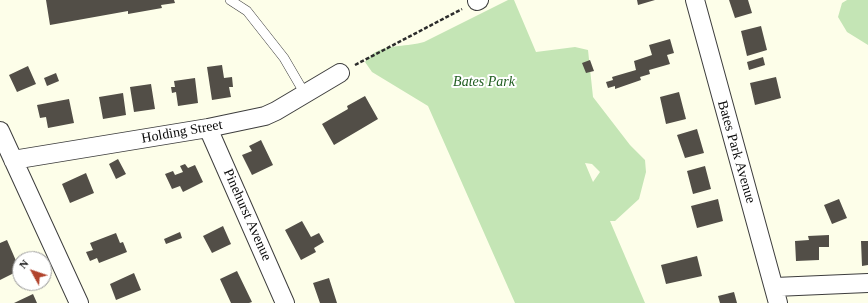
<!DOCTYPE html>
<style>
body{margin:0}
#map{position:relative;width:868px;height:303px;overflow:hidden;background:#fdfee9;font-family:Georgia,serif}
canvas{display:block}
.north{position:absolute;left:12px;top:251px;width:40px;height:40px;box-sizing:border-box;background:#fff;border:1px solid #9d9d9d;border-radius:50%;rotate:310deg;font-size:11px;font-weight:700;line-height:16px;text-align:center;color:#0a0a0a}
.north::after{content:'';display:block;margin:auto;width:14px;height:18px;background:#b1432c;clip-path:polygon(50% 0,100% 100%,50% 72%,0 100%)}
</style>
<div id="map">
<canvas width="868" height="303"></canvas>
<div class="north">N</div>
</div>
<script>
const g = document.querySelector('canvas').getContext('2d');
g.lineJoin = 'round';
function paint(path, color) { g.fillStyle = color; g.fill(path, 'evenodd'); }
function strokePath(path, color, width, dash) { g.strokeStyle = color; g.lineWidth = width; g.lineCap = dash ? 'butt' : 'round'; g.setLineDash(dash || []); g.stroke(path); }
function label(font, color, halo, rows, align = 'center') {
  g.font = font + ' Georgia,serif'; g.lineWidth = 4; g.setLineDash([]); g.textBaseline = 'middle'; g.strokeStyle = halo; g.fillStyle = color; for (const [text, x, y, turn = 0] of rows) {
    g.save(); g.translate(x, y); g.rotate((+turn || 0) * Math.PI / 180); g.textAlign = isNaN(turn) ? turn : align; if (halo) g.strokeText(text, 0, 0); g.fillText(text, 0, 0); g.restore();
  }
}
const green = new Path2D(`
 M508,0H514L536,52L575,47L588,50L593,97L630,145L645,160L646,172L639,199L615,221H610L645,303H515L428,106L372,72L365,62C368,59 371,55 374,53C388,44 408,47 424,42ZM585,163L592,164L600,172L593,182Z
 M847,0H868V45L847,32L838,17L842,3Z`);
const building = new Path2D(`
 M46,0H174L175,3L161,5L162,8L128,14V11L50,25Z
 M637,0H655L638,5Z
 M729,0H748L752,13L735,18Z
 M761,26L767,50L747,56L741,31Z
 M670,39L674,53L667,55L670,64L649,70L650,74L640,77L641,80L615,89V86L608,88L606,82L613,80L612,77L636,70L634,61L652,55L649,45Z
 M763,57L765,65L749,70L747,62Z
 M590,60L594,71L586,73L582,63Z
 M222,65L224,78L232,77L233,87H229L231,97L212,100L207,67Z
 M28,66L36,84L17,92L9,75Z
 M56,73L59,81L47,86L44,78Z
 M776,77L781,98L755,105L750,83Z
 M195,78L198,103L178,106L176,92L172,93L171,87H175L174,81Z
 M151,84L155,109L134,112L130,87Z
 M679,92L686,119L666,124L660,97Z
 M123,93L126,115L103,119L99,97Z
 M365,96L378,119L334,145L322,124L348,109L347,106Z
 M69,99L74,123L48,128L46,117L40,118L37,105Z
 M697,129L704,153L685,158L677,135Z
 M261,140L273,165L252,175L242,155L252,151L249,146Z
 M118,159L126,174L116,179L109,164Z
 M185,164L188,168L195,165L203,182L183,192L180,186L172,189L165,174L173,171L175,175L183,172L180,166Z
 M705,166L711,189L693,194L687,171Z
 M86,173L94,193L70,203L62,184Z
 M718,199L723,221L697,228L691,206Z
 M839,199L847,218L832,224L824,205Z
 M302,221L311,237L319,233L324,242L314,248L316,252L301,260L285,230Z
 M223,226L231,244L212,253L203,236Z
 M180,232L182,238L166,244L164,239Z
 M116,233L120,243L123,242L127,252L99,263L97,258L90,261L86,252L93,250L90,243Z
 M829,235V247H819V260L796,261L795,241L809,240L808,236Z
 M7,240L20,270L0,280V243Z
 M861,241H868V265L862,266Z
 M697,256L702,276L666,284L661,265Z
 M237,271L252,302L249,303H231L220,279Z
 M134,273L141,290L116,300L110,284Z
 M329,278L337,303H320L313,283Z
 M734,292L737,303H720L718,296Z
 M33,294L37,303H14Z`);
const path = new Path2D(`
 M355,65L462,9`);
const service = new Path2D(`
 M230,0L247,11L284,58L305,94`);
const minor = new Path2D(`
 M695,0L778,303
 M477,1L479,0
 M208,128L285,303
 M0,131L79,303
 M13,160L208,128L265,116L276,111L340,73
 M775,287L868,283`);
const parkNames = [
 ["Bates Park",484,82]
];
const streetNames = [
 ["Holding Street",182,132,-10],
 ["Bates Park Avenue",736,152,74],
 ["Pinehurst Avenue",247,215,66]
];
paint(green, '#c4e5b5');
paint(building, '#524e47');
strokePath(service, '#3d3d3d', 10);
strokePath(minor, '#3d3d3d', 20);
strokePath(path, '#2c2c2c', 2.5, [4, 2]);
strokePath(service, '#fff', 9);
strokePath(minor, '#fff', 18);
label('italic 14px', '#205d20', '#fff', parkNames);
label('14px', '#0a0a0a', '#fff', streetNames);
</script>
